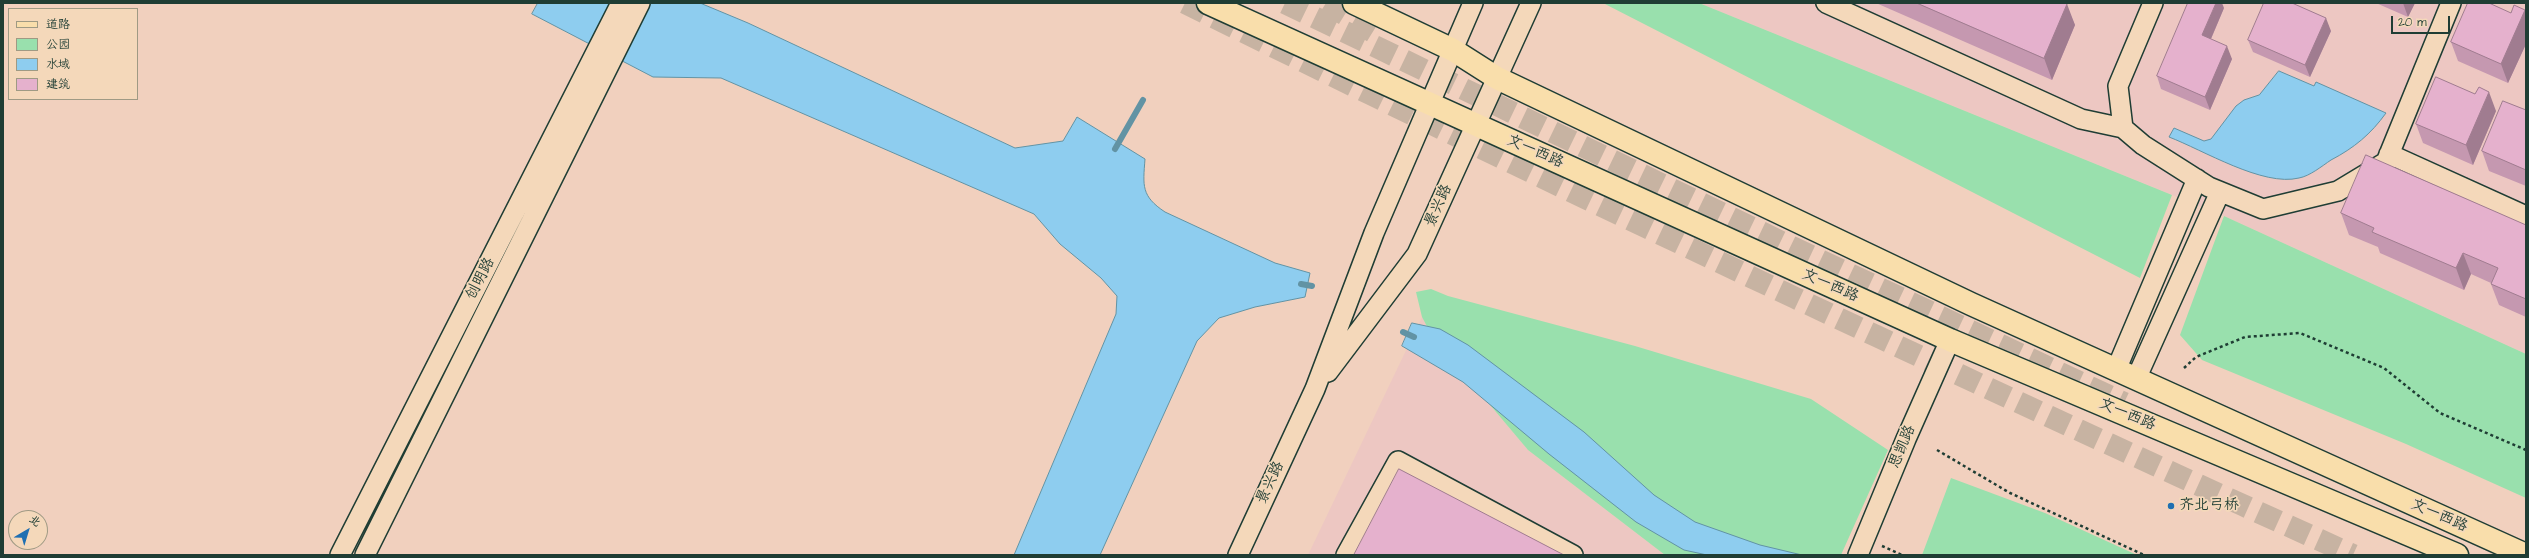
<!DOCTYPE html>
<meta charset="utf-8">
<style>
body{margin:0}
#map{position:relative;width:2529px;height:558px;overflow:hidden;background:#f1d0be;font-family:"Architects Daughter","LXGW WenKai TC",sans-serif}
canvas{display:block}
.frame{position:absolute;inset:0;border:4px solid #1f3d34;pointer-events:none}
.legend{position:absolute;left:8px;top:8px;width:130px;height:92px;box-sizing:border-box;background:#f4d8ba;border:1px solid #9f9a84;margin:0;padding:5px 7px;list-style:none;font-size:12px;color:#1f3d34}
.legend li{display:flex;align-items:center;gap:8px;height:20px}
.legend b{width:20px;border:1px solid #9f9a84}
.north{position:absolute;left:8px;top:510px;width:40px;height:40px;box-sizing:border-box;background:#f4d8ba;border:1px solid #9f9a84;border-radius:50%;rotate:38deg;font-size:11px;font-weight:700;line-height:16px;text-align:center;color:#1f3d34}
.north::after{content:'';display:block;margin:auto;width:14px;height:18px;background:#1f6fb2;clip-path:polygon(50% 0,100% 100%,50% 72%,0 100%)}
.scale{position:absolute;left:2391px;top:16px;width:59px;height:18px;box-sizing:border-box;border:2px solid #1f3d34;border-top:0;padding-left:5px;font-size:12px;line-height:14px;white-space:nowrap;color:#1f3d34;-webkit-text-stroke:3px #f4d8ba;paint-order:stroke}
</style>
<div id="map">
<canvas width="2529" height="558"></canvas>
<div class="frame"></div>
<ul class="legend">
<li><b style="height:5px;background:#f9deab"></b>道路</li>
<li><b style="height:11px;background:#99e0ad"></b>公园</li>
<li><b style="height:11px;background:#8ecdef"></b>水域</li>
<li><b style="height:11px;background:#e5b1cd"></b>建筑</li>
</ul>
<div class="north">北</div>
<div class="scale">20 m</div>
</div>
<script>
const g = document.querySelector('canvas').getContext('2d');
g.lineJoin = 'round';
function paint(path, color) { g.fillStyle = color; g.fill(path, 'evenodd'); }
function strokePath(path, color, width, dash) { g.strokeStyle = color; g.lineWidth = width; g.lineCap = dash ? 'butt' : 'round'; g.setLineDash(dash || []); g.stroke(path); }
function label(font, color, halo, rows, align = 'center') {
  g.font = font + ' "Architects Daughter","LXGW WenKai TC",sans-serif'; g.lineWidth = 3.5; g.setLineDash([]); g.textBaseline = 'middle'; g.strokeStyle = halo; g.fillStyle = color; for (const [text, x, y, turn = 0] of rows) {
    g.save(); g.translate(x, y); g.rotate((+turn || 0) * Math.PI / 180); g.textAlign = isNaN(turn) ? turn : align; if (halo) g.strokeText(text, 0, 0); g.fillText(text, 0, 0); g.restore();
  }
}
const built = new Path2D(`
 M1699,3H2526V354L2224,216Z
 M1422,317L1432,336L1528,450L1665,555H1308Z`);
const green = new Path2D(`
 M1603,3H1699L2172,195L2140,278Z
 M2224,216L2526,354V498L2406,444L2202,360L2180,335Z
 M1431,289L1448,296L1635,346L1811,399L1888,450L1841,555H1665L1528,450L1432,336L1422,317L1416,292Z
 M1951,478L2045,513L2137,555H1922Z`);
const water = new Path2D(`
 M538,3H700L748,23L1015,148L1063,141L1077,117L1145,159C1143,186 1141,196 1165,212L1275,263L1310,273L1305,297L1255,307L1219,318L1197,341L1100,555H1014L1116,314L1117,296L1101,278L1060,244L1034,214L721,78L653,77L532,14Z
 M2279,71L2314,86L2316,82L2386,113C2371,134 2354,148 2331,160C2322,166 2310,176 2299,178C2263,187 2203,150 2169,137L2174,128L2204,141L2211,139L2236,106L2244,100L2259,95Z
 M1412,323L1440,329L1468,345L1584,432L1654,495L1695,522L1760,545L1802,555H1707L1684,550L1636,522L1549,454L1463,382L1402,346Z`);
const stream = new Path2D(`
 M1115,149L1143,100
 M1301,284L1312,286
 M1403,332L1414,337`);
const highwayTunnel = new Path2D(`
 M1185,3C1571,194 1960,378 2353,555
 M1285,3L1794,248L2124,403
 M1326,3L1373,32`);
const path = new Path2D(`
 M2184,368L2196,357L2245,337L2300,333L2384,368L2440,413L2526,450
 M1937,450L2010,493L2144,555
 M1882,546L1902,555`);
const minor = new Path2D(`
 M1826,3L2081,119L2123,128
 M2153,3L2118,86L2123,128L2143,145L2209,187L2263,209L2338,191L2386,162L2451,3
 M2389,154L2526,216
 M2116,370L2197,179
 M1328,372L1417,254L1531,3
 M2136,379L2220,192
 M340,555L621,3
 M365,555L640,3
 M1238,555L1315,389L1374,233L1473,3
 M1346,555L1398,461L1573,555
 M1858,555L1906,439L1950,340`);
const major = new Path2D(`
 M1208,3L1950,340L2457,555
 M1354,3L1453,50L1497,78L1971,304L2526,555`);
const wall = new Path2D(`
 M1876,3H2065L2075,25L2052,80Z
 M2376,3H2415L2408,17Z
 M2224,8L2211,39L2232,59L2210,110L2161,89L2157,76Z
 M2525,10L2526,13V44L2508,83L2458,61L2451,42L2511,13Z
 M2331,31L2310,77L2253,52L2248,40Z
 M2526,110V186L2489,171L2482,151Z
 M2496,111L2473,165L2423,143L2416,124Z
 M2341,213L2526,225V317L2499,305L2491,284V283L2471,274L2464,290L2380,253L2378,247L2349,235Z`);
const shadedWall = new Path2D(`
 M2216,3H2222L2224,8L2207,48L2202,35Z
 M2403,3H2415L2408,17Z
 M2067,4L2075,25L2052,80L2044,58Z
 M2525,10L2526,13V44L2508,83L2501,64Z
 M2326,18L2331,31L2310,77L2305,65Z
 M2227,46L2232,59L2210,110L2205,97Z
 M2489,92L2496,111L2473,165L2466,145Z
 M2463,253L2471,274L2464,290L2456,268Z`);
const building = new Path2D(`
 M1917,3H2065L2067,4L2044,58Z
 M2188,3H2216L2202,35L2227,46L2205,97L2157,76Z
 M2264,3H2292L2326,18L2305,65L2248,40Z
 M2468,3H2489L2511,13L2514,5L2525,10L2501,64L2451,42Z
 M2436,77L2475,94L2479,87L2489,92L2466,145L2416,124Z
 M2503,101L2526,110V170L2482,151Z
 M2366,155L2526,225V299L2491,284L2498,268L2463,253L2456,268L2372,232L2374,228L2341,213Z
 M1399,469L1564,555H1354Z`);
const markers = [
 [2171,506,4,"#1f6fb2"]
];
const streetNames = [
 ["文一西路",1535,152,24],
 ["景兴路",1439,206,-66],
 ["创明路",481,279,-63],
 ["文一西路",1830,286,24],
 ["文一西路",2127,415,23],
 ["思凯路",1903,447,-67],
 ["景兴路",1271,483,-65],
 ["文一西路",2439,516,24]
];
const poiNames = [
 ["齐北弓桥",2179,506]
];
paint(built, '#edc7c2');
paint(green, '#99e0ad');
paint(water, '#8ecdef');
strokePath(water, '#6293a4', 1);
strokePath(stream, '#6293a4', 6);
strokePath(highwayTunnel, '#c7b3a2', 22, [22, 11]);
strokePath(minor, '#1f3d34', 22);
strokePath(major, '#1f3d34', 25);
strokePath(path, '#1f3d34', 2.5, [3, 3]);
strokePath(minor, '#f4d8ba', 19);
strokePath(major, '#f9deab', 22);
paint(wall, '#c598b0');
paint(shadedWall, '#a07c90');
paint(building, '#e5b1cd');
strokePath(building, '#a07c90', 1);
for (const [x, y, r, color] of markers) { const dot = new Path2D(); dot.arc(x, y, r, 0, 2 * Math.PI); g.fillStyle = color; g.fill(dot); strokePath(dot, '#f4d8ba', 1.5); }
label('15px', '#1f3d34', '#f4d8ba', streetNames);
label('15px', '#1f3d34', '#f4d8ba', poiNames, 'left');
</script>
